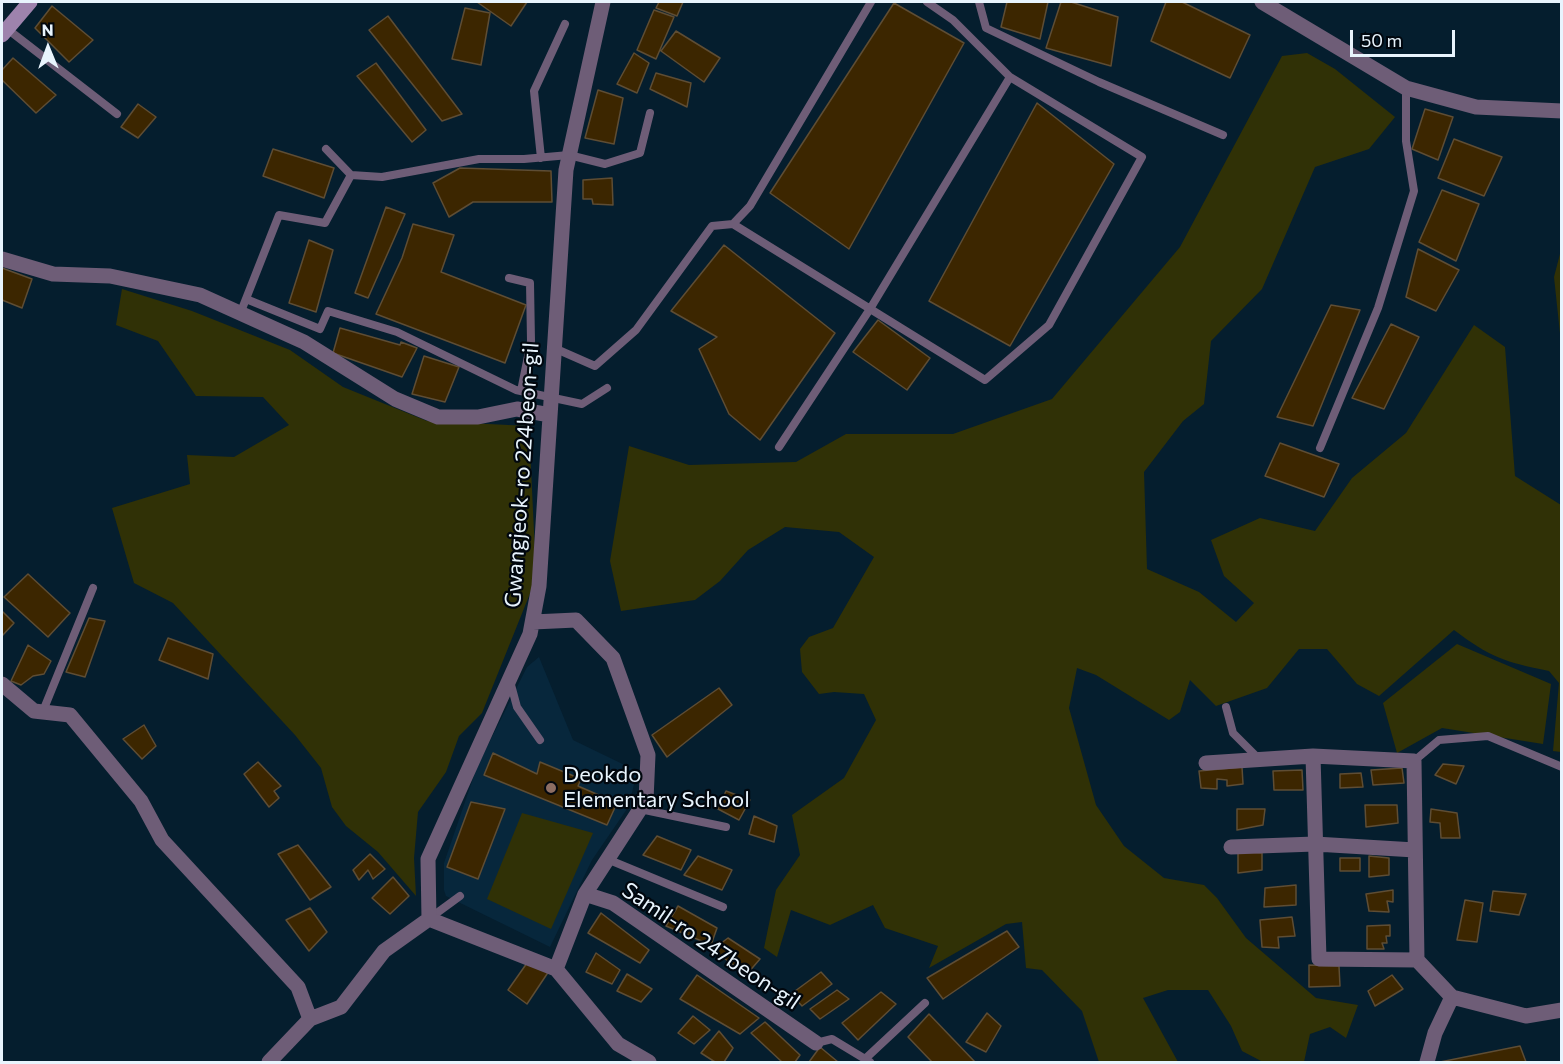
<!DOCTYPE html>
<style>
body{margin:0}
#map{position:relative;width:1563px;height:1064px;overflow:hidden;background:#051e2e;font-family:Commissioner,sans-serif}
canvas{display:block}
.frame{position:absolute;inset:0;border:3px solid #e8f4fd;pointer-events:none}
.north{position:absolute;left:18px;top:18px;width:60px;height:60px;-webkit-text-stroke:4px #01070e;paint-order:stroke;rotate:359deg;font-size:16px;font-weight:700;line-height:24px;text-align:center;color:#e8f4fd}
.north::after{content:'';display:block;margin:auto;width:21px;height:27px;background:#e8f4fd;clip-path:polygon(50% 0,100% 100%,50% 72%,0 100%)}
.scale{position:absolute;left:1350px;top:30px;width:105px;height:27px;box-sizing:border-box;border:3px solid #e8f4fd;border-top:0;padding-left:8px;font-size:18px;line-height:21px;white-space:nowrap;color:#e8f4fd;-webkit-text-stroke:4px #01070e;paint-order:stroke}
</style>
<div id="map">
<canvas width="1563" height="1064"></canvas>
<div class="frame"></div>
<div class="north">N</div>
<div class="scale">50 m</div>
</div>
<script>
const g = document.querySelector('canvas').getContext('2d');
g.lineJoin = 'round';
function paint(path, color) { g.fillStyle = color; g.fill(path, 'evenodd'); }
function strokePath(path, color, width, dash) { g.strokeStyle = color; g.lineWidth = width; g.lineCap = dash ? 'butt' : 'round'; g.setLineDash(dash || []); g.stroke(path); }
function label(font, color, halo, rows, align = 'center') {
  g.font = font + ' Commissioner,sans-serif'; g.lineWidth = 4.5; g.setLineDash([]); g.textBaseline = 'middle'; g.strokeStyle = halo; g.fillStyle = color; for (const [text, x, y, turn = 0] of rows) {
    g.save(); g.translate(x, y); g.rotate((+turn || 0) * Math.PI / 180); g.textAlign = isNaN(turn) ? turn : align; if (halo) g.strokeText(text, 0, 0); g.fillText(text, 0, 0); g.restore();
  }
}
const built = new Path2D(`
 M539,657L573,740L637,771L629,806L592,860L550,947L446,896L444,890V863L477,767L527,667Z`);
const green = new Path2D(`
 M1307,53L1335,69L1395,117L1369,149L1315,167L1262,289L1211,341L1204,404L1183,421L1144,472L1147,569L1199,592L1236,622L1254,603L1224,576L1211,540L1260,518L1315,531L1352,478L1406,433L1474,325L1505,347L1515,476L1561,505V752L1553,751L1559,683L1549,671C1504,662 1490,657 1454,630L1379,696L1357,684L1327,649H1299L1267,688L1216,706L1190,680L1180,712L1169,720L1096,675L1077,668L1069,708L1096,805L1124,846L1164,878L1204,885L1217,898L1246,938L1316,998L1358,1005L1346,1038L1330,1027L1310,1034L1304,1062H1263L1242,1051L1231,1026L1208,990H1168L1143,998L1178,1062H1099L1082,1011L1042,970L1026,968L1022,922L1006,924L929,968L938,946L885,928L873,905L830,925L791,910L777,957L764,948L776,890L800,855L792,815L844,778L876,720L864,694L834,692L819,694L802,672L800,649L809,637L833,628L874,557L839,532L785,527L748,550L720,581L695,600L621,611L610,561L629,446L689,465L796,462L846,434H953L1052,399L1180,247L1282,56Z
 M1561,250H1562L1561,343L1554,277Z
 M122,289L192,311L290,350L343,387L427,421L529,426L535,553L533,586L482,713L459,736L446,772L418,812L414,858L416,896L378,852L346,826L332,807L321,768L295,735L173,603L134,583L112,508L190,484L187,455L234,457L289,425L263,397L196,396L158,341L116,325Z
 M1457,644L1551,684L1543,744L1442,728L1397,753L1383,703Z
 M522,813L593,833L551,929L487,899Z`);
const building = new Path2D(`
 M477,2H527L511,26Z
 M659,2H683L677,16L656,8Z
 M1007,2H1048L1040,39L1001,27Z
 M1061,2H1071L1118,17L1111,66L1046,48Z
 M1166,2H1182L1250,35L1230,78L1151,41Z
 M894,3L964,43L849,249L770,193Z
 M52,6L93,40L69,62L35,28Z
 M465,8L490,13L481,65L452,59Z
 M654,10L674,17L656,59L637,50Z
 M388,16L462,114L442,121L369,30Z
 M676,31L720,58L704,82L661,51Z
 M634,53L649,63L637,93L617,84Z
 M13,58L56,95L36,113L2,80V70Z
 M376,63L426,130L412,142L357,76Z
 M656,73L691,83L687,107L650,89Z
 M598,90L623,98L614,144L585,138Z
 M1037,103L1114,164L1010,346L929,301Z
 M138,104L156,117L138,138L121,127Z
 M1425,109L1453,117L1438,160L1412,149Z
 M1454,139L1502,157L1484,196L1438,178Z
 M273,149L334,168L324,198L263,176Z
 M460,168L551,171L552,202H473L449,217L433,183Z
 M612,178L613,205L593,204L592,199H583V180Z
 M1442,190L1479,204L1456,261L1419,242Z
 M386,207L405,214L368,298L355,293Z
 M413,224L454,235L441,272L526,305L505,363L376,314L402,258Z
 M309,240L333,250L316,312L289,303Z
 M724,245L835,333L760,440L729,414L699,349L717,337L671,311Z
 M1418,249L1459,270L1436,311L1406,297Z
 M2,268L32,279L22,308L2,300Z
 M1331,305L1360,310L1313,426L1277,417Z
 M878,320L930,358L907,390L853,352Z
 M1391,324L1419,337L1384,409L1352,398Z
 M340,328L400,345L401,342L417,348L402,377L333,353Z
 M424,356L459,367L445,402L412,394Z
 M1280,443L1339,464L1324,497L1265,476Z
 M28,574L70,613L48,637L4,597Z
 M2,611L14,623L2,636Z
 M89,618L105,621L85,677L66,672Z
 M168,638L213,654L208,679L159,660Z
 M28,645L51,661L44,674L33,676L21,685L11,681Z
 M719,688L732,705L667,757L652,735Z
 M144,725L156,746L142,759L123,739Z
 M493,753L537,774L540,762L581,779L578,786L617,803L607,825L484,775Z
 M258,762L281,786L274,791L279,798L269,807L244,774Z
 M1443,764L1464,766L1456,784L1435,775Z
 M1242,767L1243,784L1227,786V780L1217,779V789L1201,788L1199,771Z
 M1402,768L1404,783L1373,785L1371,770Z
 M1302,770L1303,790H1274L1273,771Z
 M1361,773L1363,787L1340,788V774Z
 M726,791L750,800L739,820L718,809Z
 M471,802L505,809L478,879L447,867Z
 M1365,805H1397L1398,823L1366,827Z
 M1237,809H1265L1263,825L1237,830Z
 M1431,809L1457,813L1460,838H1441L1440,823L1430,822Z
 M754,816L777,826L774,842L749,834Z
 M657,836L691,850L681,870L643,855Z
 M298,845L331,887L310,900L278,854Z
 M1238,851L1262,853V870L1238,873Z
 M370,854L385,869L373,879L368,870L359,880L353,870Z
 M698,856L732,870L722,890L684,875Z
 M1369,856L1389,858V875L1369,877Z
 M1340,858H1360V871H1340Z
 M393,877L409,896L390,914L372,898Z
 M1296,885V905L1264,907L1265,888Z
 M1393,890V902L1387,901L1389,912L1369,911L1366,894Z
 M1493,891L1526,894L1519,915L1490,911Z
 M1465,900L1483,903L1477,942L1457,940Z
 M678,906L717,928L711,945L666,926Z
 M310,908L327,932L309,951L286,920Z
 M601,913L649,950L640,963L588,933Z
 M1292,917L1295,936L1278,937L1279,948L1262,947L1260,920Z
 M1390,925V936H1386L1387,943H1382L1384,949H1367V926Z
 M1007,931L1019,947L943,999L927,978Z
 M728,938L760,959L747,974L712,950Z
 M596,953L620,970L612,984L586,972Z
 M527,963L549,971L527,1004L508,990Z
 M1309,965L1339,966L1340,986L1309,987Z
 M821,972L832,984L802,1006L791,994Z
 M627,974L652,989L641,1002L617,991Z
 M697,975L759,1018L740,1034L680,999Z
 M1392,975L1403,989L1375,1006L1368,991Z
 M837,990L849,999L820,1019L810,1009Z
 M881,992L896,1004L858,1040L842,1023Z
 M987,1013L1001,1026L986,1052L966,1042Z
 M929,1014L975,1062H932L908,1037Z
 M693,1016L710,1030L694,1044L678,1033Z
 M765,1022L800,1055L795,1062H782L751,1033Z
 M719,1031L733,1048L724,1062H715L701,1053Z
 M1520,1046L1526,1062H1440Z
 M820,1047L838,1062H809Z`);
const lane = new Path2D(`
 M927,2L953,20L1010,77
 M979,2L986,28L1099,82L1223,135
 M6,28L117,114
 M541,158L534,91L565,24
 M351,175L382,177L479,159H524L569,155L605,164L640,153L650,113
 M733,224L750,206L871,2
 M509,278L530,283L531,341L521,391
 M246,299L320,329L328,311L397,332L516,390L582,404L607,388
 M240,314L279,215L325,223L351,175L326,149
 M554,348L595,366L636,330L712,226L733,224L985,380L1049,325L1142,157L1010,77L870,309L779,447
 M1320,448L1378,308L1414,191L1406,141V88
 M510,681L517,707L540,740
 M1226,707L1233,733L1259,759
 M43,711L93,588
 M1414,761L1439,740L1488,736L1562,767
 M640,809L726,827
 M607,859L723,907
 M430,918L460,896
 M816,1043L832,1039L870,1062
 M865,1059L925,1003`);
const street = new Path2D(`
 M1262,2L1406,88L1476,107L1562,111
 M2,259L53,274L110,276L200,295L304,342L395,399L438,417H478L517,409L550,415
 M533,622L576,620L613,658L648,755L646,800L585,894
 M2,684L34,711L70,715L141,801L162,840L298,987L310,1019
 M1313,756L1319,959L1417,960
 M1206,763L1313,756L1414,761L1417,960L1452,997L1435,1033L1427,1062
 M1231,847L1315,844L1415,850
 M429,919L556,969L618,1044L649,1062
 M556,969L585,894L613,903L816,1043
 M1452,997L1526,1016L1562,1010
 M269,1062L310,1019L341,1007L384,951L429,919L428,859L530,634L539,586L566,170L603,2`);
const secondary = new Path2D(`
 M2,35L30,2`);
const markers = [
 [551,788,6,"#8d6e63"]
];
const streetNames = [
 ["Gwangjeok-ro 224beon-gil",522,475,-86],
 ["Samil-ro 247beon-gil",711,946,34]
];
const poiNames = [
 ["Deokdo",563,775],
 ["Elementary School",563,800]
];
paint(built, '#07273c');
paint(green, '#303106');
paint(building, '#3c2600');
strokePath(building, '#5e4d34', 1.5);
strokePath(lane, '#6e5d77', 8);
strokePath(street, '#6e5d77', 15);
strokePath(secondary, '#9e83ad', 15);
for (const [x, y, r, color] of markers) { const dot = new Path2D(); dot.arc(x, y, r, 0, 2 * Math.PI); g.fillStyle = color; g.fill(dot); strokePath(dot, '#01070e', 2); }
label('22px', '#e8f4fd', '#01070e', streetNames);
label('22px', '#e8f4fd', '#01070e', poiNames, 'left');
</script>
